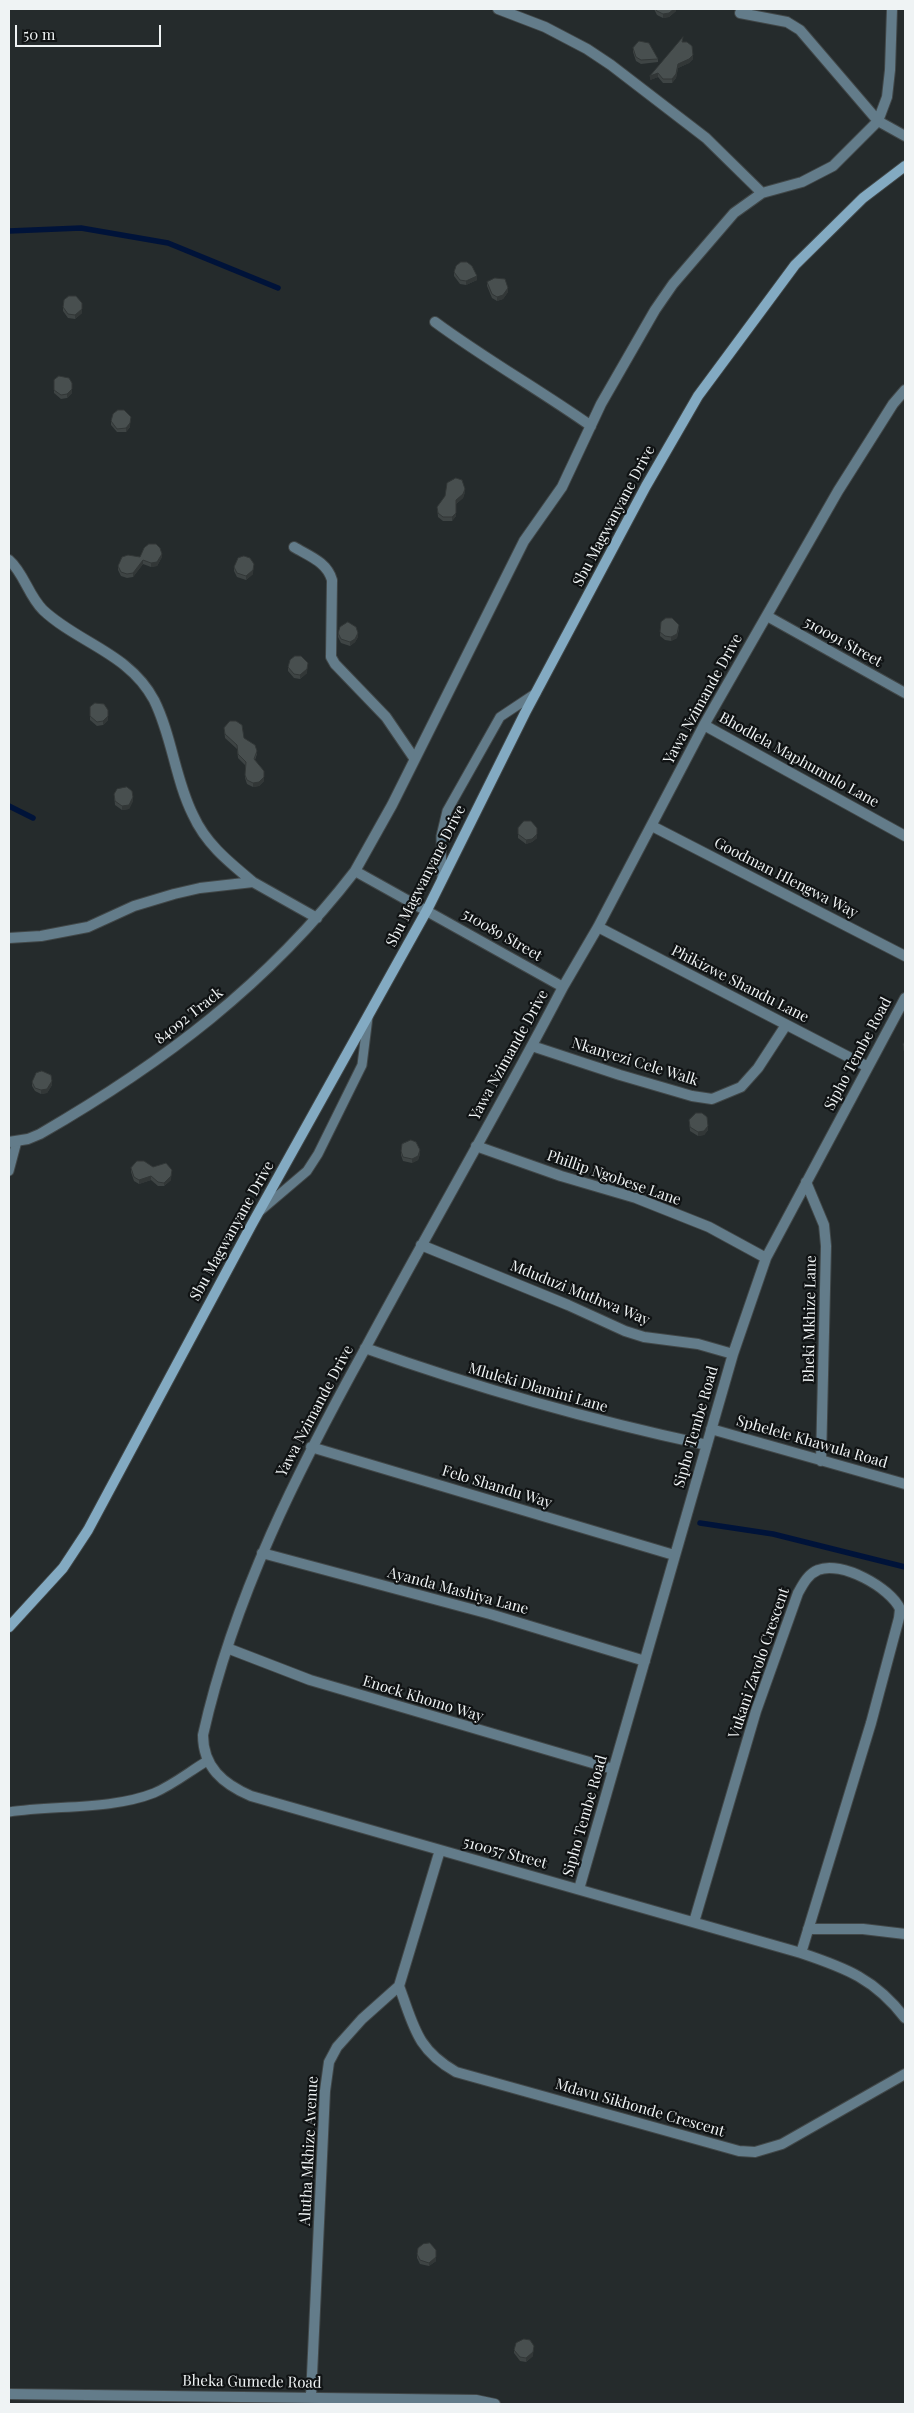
<!DOCTYPE html>
<style>
body{margin:0}
#map{position:relative;width:914px;height:2413px;overflow:hidden;background:#252b2c;font-family:"Playfair Display",serif}
canvas{display:block}
.frame{position:absolute;inset:0;border:10px solid #eff3f4;pointer-events:none}
.scale{position:absolute;left:15px;top:25px;width:146px;height:22px;box-sizing:border-box;border:2px solid #eff3f4;border-top:0;padding-left:6px;font-size:15px;line-height:18px;white-space:nowrap;color:#eff3f4;-webkit-text-stroke:4px #101314;paint-order:stroke}
</style>
<div id="map">
<canvas width="914" height="2413"></canvas>
<div class="frame"></div>
<div class="scale">50 m</div>
</div>
<script>
const g = document.querySelector('canvas').getContext('2d');
g.lineJoin = 'round';
function strokePath(path, color, width, dash) { g.strokeStyle = color; g.lineWidth = width; g.lineCap = dash ? 'butt' : 'round'; g.setLineDash(dash || []); g.stroke(path); }
function paint(path, color) { g.fillStyle = color; g.fill(path, 'evenodd'); }
function label(font, color, halo, rows, align = 'center') {
  g.font = font + ' "Playfair Display",serif'; g.lineWidth = 4.5; g.setLineDash([]); g.textBaseline = 'middle'; g.strokeStyle = halo; g.fillStyle = color; for (const [text, x, y, turn = 0] of rows) {
    g.save(); g.translate(x, y); g.rotate((+turn || 0) * Math.PI / 180); g.textAlign = isNaN(turn) ? turn : align; if (halo) g.strokeText(text, 0, 0); g.fillText(text, 0, 0); g.restore();
  }
}
const stream = new Path2D(`
 M9,231L81,228L168,243L278,288
 M9,806L33,818
 M700,1523L773,1534L905,1567`);
const lane = new Path2D(`
 M442,880L441,836L447,811L500,717L536,693
 M9,1171L17,1141
 M260,1211L307,1171L318,1154L362,1065L368,1017
 M9,1812C55,1805 111,1810 154,1793C173,1785 190,1771 207,1761`);
const street = new Path2D(`
 M498,9L545,27L587,49L611,65L706,138L762,193
 M740,13L787,22L800,30L878,121L905,136
 M435,322C485,359 540,390 591,426
 M905,390L893,404L838,491L704,725L598,927L563,987C500,1108 431,1226 366,1347C298,1470 234,1596 203,1735C203,1767 223,1784 251,1796L801,1953C846,1968 875,1979 905,2018
 M294,547C309,556 327,562 332,580L331,657L335,664L386,717L414,758
 M9,560C24,573 28,595 43,610C78,643 129,653 154,700C172,736 175,779 193,815C206,844 229,862 253,882
 M767,616L905,693
 M704,725L905,836
 M652,826L905,956
 M598,927L868,1067
 M9,938L41,936L88,927L134,906L174,894L200,888L253,882L317,918
 M563,987L355,871L392,805L524,541L562,487L601,404L655,310L673,284L734,213L762,193L802,182L833,166L878,121L887,97L890,70L892,9
 M532,1046L620,1075L692,1096L712,1099L741,1087L758,1068L786,1025
 M9,1142L28,1139L40,1134C163,1063 268,984 355,871
 M476,1146L561,1176L636,1198L709,1227L766,1258
 M806,1182L824,1225L826,1246L821,1461
 M421,1245L568,1305L625,1331L644,1337L698,1344L733,1354
 M365,1348C477,1388 590,1420 707,1445
 M711,1429L905,1484
 M311,1447L674,1555
 M262,1553L490,1614L645,1661
 M227,1648L310,1680L613,1769
 M579,1889L733,1354L766,1258L905,998
 M694,1922L756,1711L798,1593C803,1584 808,1574 818,1570C841,1560 891,1588 900,1609L899,1618L871,1723L801,1953
 M808,1929H863L905,1934
 M399,1986C414,2026 416,2049 456,2072L739,2151L755,2152L782,2144L905,2074
 M9,2394L476,2400L495,2404
 M311,2397L325,2091L329,2062L337,2047L362,2019L399,1986L440,1850`);
const secondary = new Path2D(`
 M9,1627L63,1568L88,1530L252,1224L427,910L525,713L646,486L698,396L795,265L863,198L905,166`);
const wall = new Path2D(`
 M654,9H676V11L669,17L663,18L657,15Z
 M683,42L693,59L689,63L678,68L676,78L672,83H663L658,77L650,80Z
 M633,48L658,59V62L641,64L636,61L633,52Z
 M454,272L477,280L466,285L460,284L454,276Z
 M487,282L508,292L503,299L497,301L492,298L487,286Z
 M82,303V313L75,319L68,318L63,311V307Z
 M54,380L72,393L67,398L61,399L54,393Z
 M111,421L130,427L126,432H117L111,425Z
 M465,492L463,498L456,504V516L452,521H443L438,517L437,507Z
 M140,557H162L157,566L151,567L143,564L133,577L127,578L121,576L118,570V566Z
 M234,567L253,574L246,580L237,577L234,571Z
 M661,622L679,629L677,638L671,641L665,640L660,636Z
 M338,633L358,637L355,642L350,646L341,643L338,637Z
 M288,667L307,673L300,679L294,678L288,671Z
 M90,707L108,720L103,725L97,726L90,720Z
 M224,728L244,738L257,754L255,760L264,771V781L259,786L253,787L247,784L245,778V765L238,758L237,749L225,738Z
 M114,794L133,801L129,809L122,810L115,805Z
 M518,828H537V838L532,842L526,844L518,838Z
 M32,1082L52,1085L47,1093L41,1094L35,1091L32,1086Z
 M689,1120L708,1130L704,1135L698,1136L690,1131Z
 M401,1151L420,1154L418,1160L412,1163L403,1161L401,1155Z
 M131,1168L171,1180L164,1186H158L151,1180L139,1184L134,1181L131,1172Z
 M417,2254L436,2261L429,2266L420,2264L417,2258Z
 M514,2350L533,2356L526,2362L520,2361L514,2353Z`);
const shadedWall = new Path2D(`
 M674,9H676V11L669,17L663,18V14Z
 M693,55V59L689,63L678,68L676,78L672,83V79L678,64Z
 M658,73V77L650,80V76Z
 M477,276V280L466,285V281Z
 M508,288V292L503,299L497,301V297Z
 M82,309V313L75,319V315Z
 M72,383V393L67,398V394Z
 M131,417L130,427L126,432V428Z
 M465,489V492L463,498L456,504V500Z
 M456,513V516L452,521V517Z
 M162,554V557L157,566L151,567V563Z
 M143,560V564L133,577V573Z
 M254,564L253,574L246,580V576Z
 M679,625L677,638L671,641V637Z
 M358,633V637L355,642L350,646V642Z
 M308,663L307,673L300,679V675Z
 M108,710V720L103,725V721Z
 M264,777V781L259,786L253,787V783Z
 M133,797V801L129,809L122,810V806Z
 M537,834V838L532,842L526,844V840Z
 M52,1081V1085L47,1093L41,1094V1090Z
 M708,1126V1130L704,1135L698,1136V1132Z
 M420,1150V1154L418,1160L412,1163V1159Z
 M172,1170L171,1180L164,1186V1183Z
 M151,1176V1180L139,1184V1180Z
 M436,2254V2261L429,2266V2263Z
 M534,2346L533,2356L526,2362V2358Z`);
const building = new Path2D(`
 M656,9H674L669,13L663,14L657,11Z
 M683,37L682,42H687L692,46L693,55L689,59L678,64L676,74L672,79H663L658,73L650,76Z
 M639,41L649,43L658,59L641,60L636,57L633,48Z
 M461,262H467L472,266L477,276L466,281L460,280L454,272L456,266Z
 M495,278L505,279L508,288L503,295L497,297L492,294L487,282Z
 M69,296H76L82,303V309L75,315L68,314L63,307L64,300Z
 M59,376L69,378L72,383V389L67,394L61,395L54,390V380Z
 M118,410H124L131,417L130,423L126,428L117,429L111,421L113,414Z
 M456,478L462,480L465,489L463,494L456,500V513L452,517H443L438,513L437,507L445,496L447,483Z
 M149,544H156L160,548L162,554L157,562L151,563L143,560L133,573L127,574L121,572L118,566L122,557L128,555L140,557L144,548Z
 M244,556L250,558L254,564L253,570L246,576L237,573L234,567L238,558Z
 M666,618H672L679,625L677,634L671,637L665,636L660,632L661,622Z
 M348,622L356,627L358,633L355,639L350,642L341,639L338,633L340,627Z
 M295,656H301L308,663L307,669L300,675L294,674L288,667L290,660Z
 M95,703L104,704L108,710V716L103,721L97,722L90,716V707Z
 M230,721H236L242,725L244,738L255,745L257,751L254,759L264,771V777L259,782L253,783L247,780L245,775L246,762L238,754L237,745L225,734L224,728Z
 M127,787L132,791L133,797L129,805L122,806L115,801L114,794L117,789Z
 M524,821H531L537,828V834L532,839L526,840L518,834V828Z
 M905,1042V1052L904,1051L903,1044Z
 M42,1071L51,1075L52,1081L47,1089L41,1090L35,1088L32,1082L36,1073Z
 M696,1113H702L707,1117L708,1126L704,1131L698,1132L690,1127L689,1120Z
 M411,1140L416,1142L420,1150L418,1156L412,1159L403,1157L401,1151L402,1144Z
 M137,1161H144L153,1167L166,1163L172,1170L171,1176L164,1183L158,1182L151,1176L139,1180L134,1177L131,1168Z
 M430,2243L436,2250V2257L429,2263L420,2260L417,2254L418,2248L423,2244Z
 M524,2339L530,2340L534,2346L533,2352L526,2358L520,2357L514,2350L516,2343Z`);
const streetNames = [
 ["Sbu Magwanyane Drive",614,516,-62],
 ["510091 Street",843,642,29],
 ["Yawa Nzimande Drive",703,699,-61],
 ["Bhodlela Maphumulo Lane",799,760,29],
 ["Sbu Magwanyane Drive",426,876,-63],
 ["Goodman Hlengwa Way",786,878,27],
 ["510089 Street",502,935,30],
 ["Phikizwe Shandu Lane",740,984,27],
 ["84092 Track",189,1016,-38],
 ["Sipho Tembe Road",858,1054,-62],
 ["Yawa Nzimande Drive",509,1055,-61],
 ["Nkanyezi Cele Walk",635,1062,17],
 ["Phillip Ngobese Lane",614,1178,19],
 ["Sbu Magwanyane Drive",232,1231,-61],
 ["Mduduzi Muthwa Way",580,1293,22],
 ["Bheki Mkhize Lane",810,1319,-89],
 ["Mluleki Dlamini Lane",538,1388,16],
 ["Yawa Nzimande Drive",315,1411,-62],
 ["Sipho Tembe Road",696,1427,-74],
 ["Sphelele Khawula Road",812,1442,16],
 ["Felo Shandu Way",497,1487,17],
 ["Ayanda Mashiya Lane",458,1591,15],
 ["Vukani Zavolo Crescent",759,1663,-71],
 ["Enock Khomo Way",423,1699,17],
 ["Sipho Tembe Road",585,1816,-74],
 ["510057 Street",505,1853,15],
 ["Mdavu Sikhonde Crescent",640,2108,16],
 ["Alutha Mkhize Avenue",309,2151,-87],
 ["Bheka Gumede Road",252,2382,1]
];
strokePath(stream, '#001339', 5.5);
strokePath(lane, '#414748', 11);
strokePath(street, '#414748', 12);
strokePath(secondary, '#414748', 12);
strokePath(lane, '#637c8a', 9);
strokePath(street, '#637c8a', 10);
strokePath(secondary, '#83aac2', 10);
paint(wall, '#3e4444');
paint(shadedWall, '#323737');
paint(building, '#484f4f');
strokePath(building, '#323737', 1);
label('15px', '#eff3f4', '#101314', streetNames);
</script>
